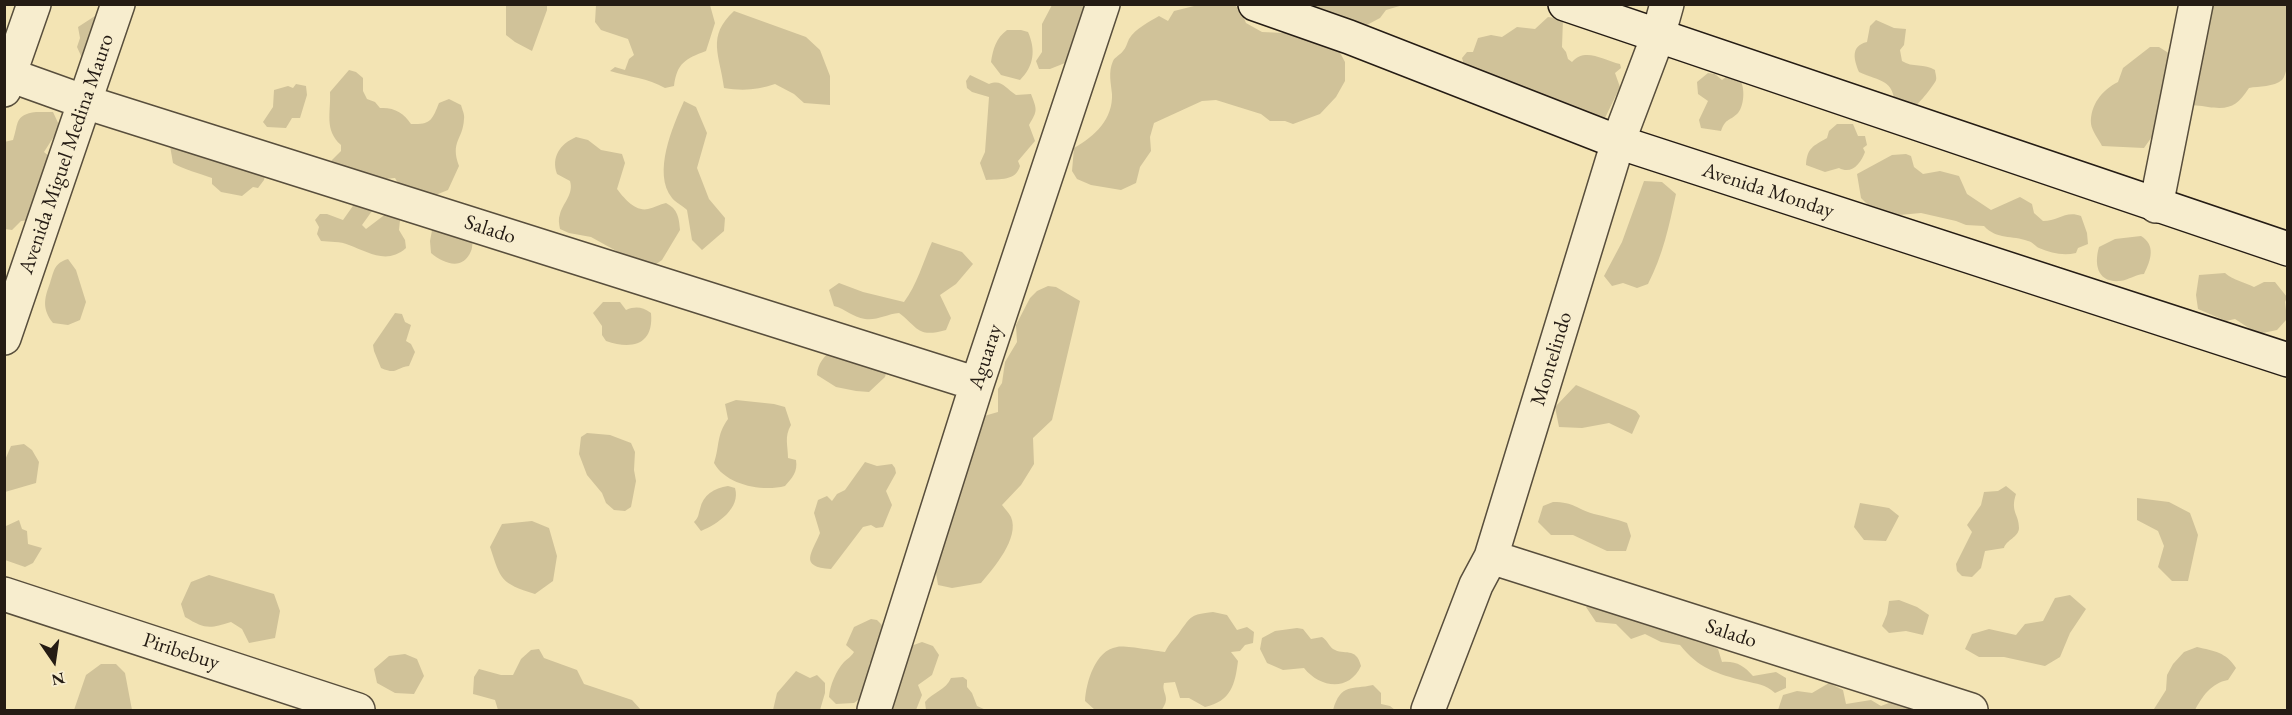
<!DOCTYPE html>
<style>
body{margin:0}
#map{position:relative;width:2292px;height:715px;overflow:hidden;background:#f3e4b4;font-family:"EB Garamond",serif}
canvas{display:block}
.frame{position:absolute;inset:0;border:6px solid #251c14;pointer-events:none}
.north{position:absolute;left:24px;top:631px;width:60px;height:60px;-webkit-text-stroke:4px #f7edce;paint-order:stroke;rotate:167deg;font-size:16px;font-weight:700;line-height:24px;text-align:center;color:#251c14}
.north::after{content:'';display:block;margin:auto;width:21px;height:27px;background:#251c14;clip-path:polygon(50% 0,100% 100%,50% 72%,0 100%)}
</style>
<div id="map">
<canvas width="2292" height="715"></canvas>
<div class="frame"></div>
<div class="north">N</div>
</div>
<script>
const g = document.querySelector('canvas').getContext('2d');
g.lineJoin = 'round';
function paint(path, color) { g.fillStyle = color; g.fill(path, 'evenodd'); }
function strokePath(path, color, width, dash) { g.strokeStyle = color; g.lineWidth = width; g.lineCap = dash ? 'butt' : 'round'; g.setLineDash(dash || []); g.stroke(path); }
function label(font, color, halo, rows, align = 'center') {
  g.font = font + ' "EB Garamond",serif'; g.lineWidth = 4.5; g.setLineDash([]); g.textBaseline = 'middle'; g.strokeStyle = halo; g.fillStyle = color; for (const [text, x, y, turn = 0] of rows) {
    g.save(); g.translate(x, y); g.rotate((+turn || 0) * Math.PI / 180); g.textAlign = isNaN(turn) ? turn : align; if (halo) g.strokeText(text, 0, 0); g.fillText(text, 0, 0); g.restore();
  }
}
const green = new Path2D(`
 M506,5H547V10L532,51L515,42L506,35Z
 M596,5H710L715,23L706,51C685,59 677,63 674,86L665,88C648,78 629,77 610,71L615,67L625,70L629,59L634,55L628,39L601,30L595,22Z
 M1052,5H1102L1070,61L1050,69H1039L1036,61L1042,52V24Z
 M1198,5H1234L1240,9L1246,23L1262,32L1306,34L1338,49L1345,62V81L1336,97L1320,114L1293,124L1285,121H1270L1261,114L1216,100L1202,101L1154,123L1150,137L1151,151L1140,167L1136,183L1121,190L1091,185L1077,179L1072,171L1074,148C1095,136 1113,119 1112,94C1111,83 1108,72 1113,61C1115,57 1120,55 1123,51C1126,48 1127,43 1129,39C1136,28 1149,22 1159,16L1168,21L1174,11Z
 M1254,5H1403L1386,10L1380,18L1365,26Z
 M2191,5H2287C2287,20 2292,70 2282,80C2274,87 2259,86 2249,88C2237,106 2230,110 2208,107C2200,105 2193,106 2184,104Z
 M734,11L806,37L820,50L830,76V105L804,103L794,94L775,84C758,90 742,91 724,88C720,55 706,37 734,11Z
 M95,16L112,22L97,65L82,58L77,47L80,38L78,27Z
 M1548,17L1563,19L1562,47L1566,52L1568,59L1572,62C1585,47 1603,60 1620,64L1621,68L1615,73L1620,87L1605,118L1580,129L1464,65L1462,58L1467,52H1473L1478,38L1491,35L1502,37L1517,27L1535,29Z
 M1876,20L1894,28L1906,29L1904,45L1900,50L1902,61C1912,68 1925,63 1935,70C1935,72 1937,78 1936,80C1935,84 1918,105 1915,106C1909,107 1901,105 1895,105C1893,79 1881,82 1859,72C1854,60 1850,46 1867,42L1870,26Z
 M1007,30H1021L1028,32C1036,50 1034,66 1020,80L1001,75L991,62C993,49 996,38 1007,30Z
 M2150,47H2159L2175,57L2156,131L2144,148L2102,146C2099,140 2092,131 2091,124C2090,105 2102,90 2118,82L2123,68Z
 M349,70L356,72L363,78V91L367,99L375,102L380,108C394,107 404,113 411,124C431,125 432,120 439,103L449,99L461,105C462,109 465,115 464,119C463,140 450,141 459,166L448,190L433,196L400,186L395,178L375,180L331,168V161L341,151V145C324,130 331,113 330,92Z
 M1708,73L1715,74L1722,80L1731,73C1733,74 1738,77 1739,78C1746,87 1744,108 1737,114C1728,122 1726,118 1721,131L1701,128L1699,120L1708,101L1698,94L1697,82Z
 M970,75L989,84C1002,79 1005,88 1016,95L1031,94C1037,110 1038,110 1029,125L1035,141L1018,161L1020,166C1016,181 1000,179 986,180L980,163L985,152L989,97L972,92L967,88L966,81Z
 M296,84L306,86L307,95L300,118H292L286,128L267,127L263,122L273,107L274,90L288,86L293,88Z
 M684,101L696,107L707,133L697,168L709,199L725,218L724,231L702,250L692,240L687,210C683,206 675,202 672,198C652,173 673,126 684,101Z
 M36,112H53L60,127L44,152L50,157L45,219L21,221L12,230L5,229L4,142L13,140C19,123 14,115 36,112Z
 M1837,124H1853L1858,136H1865L1867,145L1863,148L1865,152C1861,163 1852,175 1839,168L1825,172L1806,165C1807,148 1813,146 1827,138L1829,131Z
 M576,137L588,140L601,150L622,154L625,163L617,189C624,198 635,212 648,209C654,208 660,204 666,203C678,209 679,218 680,230L662,260L649,269L591,237L569,233L560,229C559,224 558,219 560,214C563,203 574,194 570,181L557,174C551,157 560,144 576,137Z
 M170,146L240,167L241,170L248,169L265,175L264,180L258,188L253,187L242,196L221,192L212,184V178C201,174 182,169 173,163Z
 M1906,154L1911,156L1914,167L1923,174L1940,171L1959,176L1967,194L1991,210L2020,197L2032,204L2034,213L2043,221C2058,221 2066,210 2081,216L2087,233L2088,244L2078,248L2076,253C2063,256 2051,253 2039,248C2035,246 2033,242 2028,241C2012,235 1997,240 1984,226L1966,225L1956,221L1921,213L1888,216L1869,206L1861,198L1857,174L1892,155Z
 M1644,181L1662,182L1676,194C1669,226 1663,255 1648,284L1637,288L1623,283L1612,286L1604,276L1622,242Z
 M355,203L368,204L372,211L362,225L366,229L387,213L395,214L400,220L399,230L405,240L406,248C387,265 368,252 349,245C340,241 330,242 321,241L317,234L319,227L315,220L320,214H327L343,220Z
 M433,225L473,237C472,241 473,247 471,251C463,271 444,264 431,253L430,241Z
 M2141,236C2156,245 2151,260 2144,274C2136,274 2129,280 2120,281C2097,283 2094,264 2099,247L2115,239Z
 M932,242L962,252L973,264L956,284L940,295L951,318L946,330C917,338 919,328 899,313C887,314 876,321 865,319C852,317 846,309 834,306L829,290L839,283L863,292L904,302C917,285 923,262 932,242Z
 M68,259L76,270L86,302L80,320L68,325L53,323C42,309 44,299 50,283C54,271 54,263 68,259Z
 M2225,273C2233,280 2244,282 2254,287L2264,282H2275L2287,297L2285,302L2287,319L2277,330L2258,334L2235,319L2226,321L2198,309L2196,295L2199,275Z
 M1048,286L1056,287L1080,301L1052,420L1033,438L1034,464L1021,485L1002,505C1005,509 1009,513 1011,517C1020,538 993,569 981,583L952,588L938,585L935,567L984,416L998,412V389L1002,383L1005,362L1017,342L1016,325L1030,298L1037,291Z
 M603,302H620L626,310C636,306 642,307 651,313C654,345 632,350 606,341L602,335V326L593,313Z
 M395,313L402,314L405,322L411,325L406,341L411,344L415,352L409,366C395,368 397,375 381,368L374,351L373,345Z
 M833,349L887,370L885,377L869,392L856,391L836,387L817,375C817,364 825,355 833,349Z
 M1576,385L1636,411L1640,416L1632,434L1609,423L1582,428L1559,427L1555,407Z
 M736,400L774,404L785,407L791,425C784,437 788,445 788,458L796,460C798,472 792,478 785,486C762,492 726,485 714,463C720,445 716,436 728,419L725,404Z
 M587,433L610,435L631,443L635,452L634,470L636,481L631,507L625,511L614,510L606,503L602,493L587,475L579,454L581,437Z
 M24,444L32,450L39,462L36,483L5,492V460L11,446Z
 M865,462L877,466L892,464L895,468L896,473L886,491L892,505L883,527L876,528L871,525L863,527L831,569C798,567 812,553 820,533L814,513L818,500L827,496L832,501L837,494L845,490Z
 M728,486L735,488C741,508 718,524 701,531L694,522C699,517 698,515 700,509C703,495 714,488 728,486Z
 M2006,486L2016,494C2010,512 2019,514 2019,528C2019,537 2006,540 2004,548L1985,551L1981,568L1972,577L1962,576L1957,571L1956,564L1972,532L1967,525L1981,505L1984,492L1998,491Z
 M2137,498L2169,502L2190,513L2198,535L2188,581H2172L2158,567L2164,546L2158,531L2137,520Z
 M1553,502C1575,502 1576,509 1594,514C1606,517 1616,519 1627,523L1631,536L1626,551H1607L1573,535H1551L1538,522L1543,506Z
 M1860,503L1889,508L1899,516L1886,541L1864,540L1854,527Z
 M19,520L22,529L27,531L28,544L42,548L33,563L25,567L5,560V525L6,526Z
 M532,521L549,528L557,556L553,581L535,594C500,583 501,580 490,547L502,524Z
 M209,575L274,594L280,611L275,638L249,643L242,629L231,622C209,629 205,629 185,617L181,604L191,582Z
 M2070,595L2086,609L2070,633L2060,657L2045,666L2004,657H1979L1965,649L1972,634L1989,629L2016,635L2025,624L2043,621L2055,598Z
 M1598,598L1647,614L1652,626L1668,617L1681,622C1696,650 1694,637 1718,649L1722,662C1737,661 1744,666 1753,676L1776,672L1786,678V688L1775,693C1765,684 1757,684 1745,681C1717,674 1698,668 1680,645L1661,642L1645,634L1631,639L1616,624L1596,622L1586,607Z
 M1899,600L1917,607L1929,615L1923,635L1906,631L1889,633L1882,626L1887,614L1889,601Z
 M1213,612L1227,615L1237,630L1247,627L1254,632L1253,643L1245,645L1240,651L1231,652L1238,661C1235,685 1231,701 1205,707L1189,698H1180L1175,682L1164,683C1162,690 1166,693 1166,699C1166,704 1163,707 1162,710H1095L1085,701C1086,683 1095,650 1117,647C1125,645 1154,651 1165,652C1170,642 1173,641 1179,633C1192,615 1190,615 1213,612Z
 M871,619L877,620L882,625L880,652L869,664L871,671L868,693L854,703L836,704L829,697C830,685 836,671 844,662C848,658 851,657 854,652L846,645L854,627Z
 M1297,628L1303,629L1311,639L1322,637C1327,640 1329,646 1333,649C1344,656 1356,646 1361,666C1349,692 1320,688 1304,668L1283,670L1267,663L1260,649L1262,638L1275,631Z
 M922,642L933,646L939,655L932,675L918,685L922,695L916,710H889L911,646Z
 M2197,647C2214,651 2226,652 2236,668L2228,680C2211,683 2202,697 2195,710H2156L2154,709L2166,690L2167,675L2173,664L2184,652Z
 M539,649L544,658L577,670L584,684L632,700L641,710H498L495,700L473,694L474,677L479,669L501,675H513L521,659L531,650Z
 M405,654L417,659L424,676L414,694L395,693L377,683L374,669L389,656Z
 M101,664H116L125,673L132,710H74L86,675Z
 M796,671L810,678L817,675L825,683V693L820,710H773L777,693Z
 M963,677L967,680V687L972,693L977,706L986,710H926L925,702C933,692 946,690 951,678Z
 M1829,683L1843,690L1846,704L1871,700L1881,706L1897,700L1908,708L1907,710H1778L1783,695L1797,691L1812,693Z
 M1373,685L1381,693V704L1390,706L1395,710H1333C1341,683 1351,690 1373,685Z`);
const minor = new Path2D(`
 M4,73L85,102L977,384
 M4,90L34,4
 M2156,206L2196,4
 M4,338L118,4
 M1491,557L1971,710
 M4,594L358,710
 M874,710L977,384L1103,4
 M1428,710L1476,585L1491,557L1618,142L1658,36L1667,4`);
const secondary = new Path2D(`
 M1255,4L1349,37L1618,142L2288,360
 M1565,4L2288,249`);
const streetNames = [
 ["Avenida Miguel Medina Mauro",67,154,-71],
 ["Avenida Monday",1768,191,18],
 ["Salado",490,230,18],
 ["Aguaray",986,357,-72],
 ["Montelindo",1552,359,-73],
 ["Salado",1731,634,18],
 ["Piribebuy",181,652,18]
];
paint(green, '#d0c299');
strokePath(minor, '#584e3c', 36);
strokePath(secondary, '#251c14', 36);
strokePath(minor, '#f7edce', 33);
strokePath(secondary, '#f7edce', 33);
label('21px', '#251c14', '#f7edce', streetNames);
</script>
